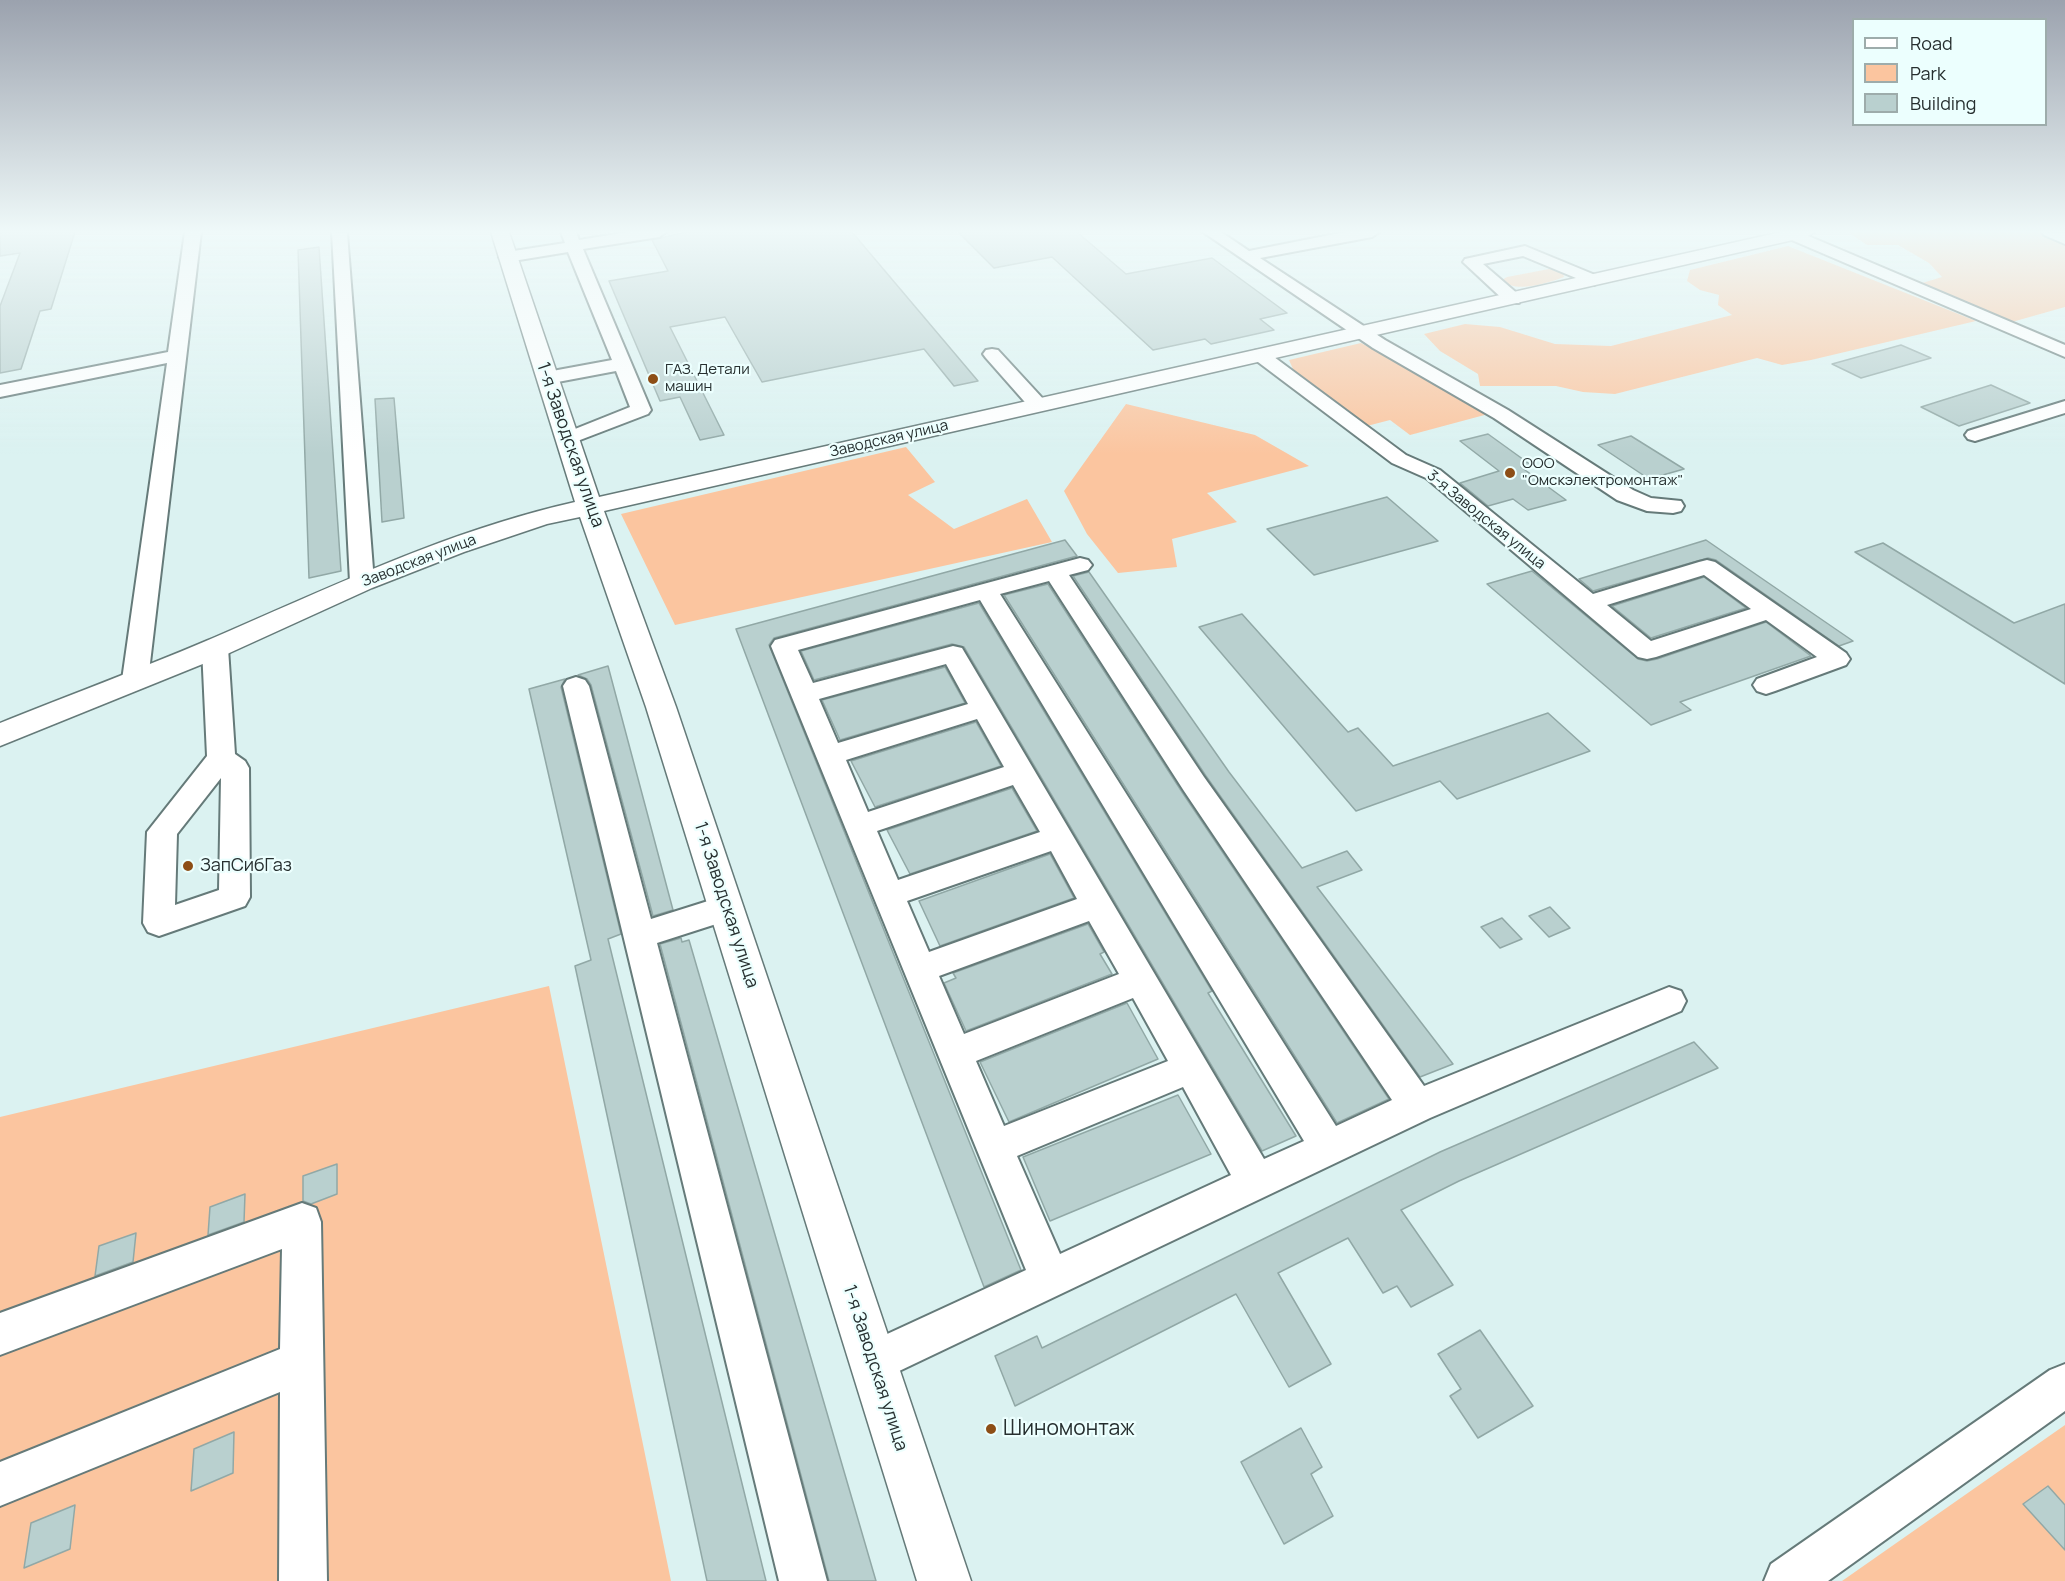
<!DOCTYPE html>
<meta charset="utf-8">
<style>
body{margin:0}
#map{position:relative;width:2065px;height:1581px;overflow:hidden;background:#dbf2f1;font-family:Manrope,sans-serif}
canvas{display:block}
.legend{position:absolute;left:1852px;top:18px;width:195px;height:108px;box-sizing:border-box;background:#ecfffe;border:2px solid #9dacab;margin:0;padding:8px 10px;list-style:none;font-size:18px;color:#262f2f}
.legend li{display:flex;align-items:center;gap:12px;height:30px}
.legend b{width:30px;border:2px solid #9dacab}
</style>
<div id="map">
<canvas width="2065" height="1581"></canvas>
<ul class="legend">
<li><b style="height:8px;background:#fff"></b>Road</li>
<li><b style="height:16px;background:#fbc59f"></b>Park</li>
<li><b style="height:16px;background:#b9d0cf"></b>Building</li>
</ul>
</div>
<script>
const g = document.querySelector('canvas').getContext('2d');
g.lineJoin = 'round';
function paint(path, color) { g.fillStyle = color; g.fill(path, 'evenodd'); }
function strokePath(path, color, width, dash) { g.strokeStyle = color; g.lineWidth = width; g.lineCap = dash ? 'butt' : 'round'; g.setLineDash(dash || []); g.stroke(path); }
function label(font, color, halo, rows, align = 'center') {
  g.font = font + ' Manrope,sans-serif'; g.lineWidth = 4.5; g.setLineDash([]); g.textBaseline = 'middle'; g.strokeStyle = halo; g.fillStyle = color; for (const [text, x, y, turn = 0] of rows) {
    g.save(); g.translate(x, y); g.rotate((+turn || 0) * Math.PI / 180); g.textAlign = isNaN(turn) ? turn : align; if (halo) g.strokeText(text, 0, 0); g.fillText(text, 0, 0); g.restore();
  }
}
const green = new Path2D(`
 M1848,232H2042L2065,241V307L2012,322L1919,284L1942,277L1929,263L1898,245H1867Z
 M1788,246L1976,321L1811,360L1782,365L1757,358L1615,394L1583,392L1556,386H1480L1478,374L1440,351L1424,334L1465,324L1500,327L1555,344L1611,346L1732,315L1718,305L1719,295L1700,290L1687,281L1690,270Z
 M1549,269L1563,273L1564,277C1548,283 1515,294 1502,280L1507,277Z
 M1361,343L1492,413L1410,435L1390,420L1367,426L1297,378L1289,360Z
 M1126,404L1255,435L1309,466L1207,493L1237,522L1172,539L1177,567L1118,573L1087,534L1064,491Z
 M906,447L935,482L908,495L954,529L1027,499L1052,542L675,625L621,514Z
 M549,986L671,1581H0V1117Z
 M2065,1425V1581H1842Z`);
const building = new Path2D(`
 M0,232H75L51,309L40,311L21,369L0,373V306L20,253L0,256Z
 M686,232H852L978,381L954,386L924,349L762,382L725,317L670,327L724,435L700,440L680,397L660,401L609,281L668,271L652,240Z
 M958,232H1077L1126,274L1212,258L1287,313L1260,319L1274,330L1211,344L1205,339L1153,350L1052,257L994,268Z
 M319,247L341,571L309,578L298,250Z
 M1901,345L1931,358L1861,378L1832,364Z
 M1991,385L2030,403L1959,426L1921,407Z
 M394,398L404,518L382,522L375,399Z
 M1488,434L1531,465L1521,467L1566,500L1528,510L1513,499L1488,506L1460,483L1499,471L1460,441Z
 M1631,436L1684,469L1649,479L1598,445Z
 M1387,497L1438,541L1314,575L1267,529Z
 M1065,540L1077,556L774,638L769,645L1021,1270L984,1287L736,629Z
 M1706,540L1767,582L1853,641L1839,646L1716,560L1708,558L1593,591L1579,579Z
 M1883,543L2014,623L2065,604V684L1855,552Z
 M1532,571L1638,659L1647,661L1657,659L1766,622L1811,656L1680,702L1691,710L1651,725L1487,584Z
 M1089,572L1229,772L1302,868L1347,851L1362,870L1317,887L1453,1064L1420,1077L1206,776L1073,576Z
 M1704,577L1746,608L1651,638L1612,606Z
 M1048,584L1182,792L1389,1099L1337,1123L1004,595Z
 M979,603L1212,991L1208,993L1296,1136L1262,1151L964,647L952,644L814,680L801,651Z
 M1242,614L1348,732L1358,728L1393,766L1548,713L1590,751L1457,799L1440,781L1356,811L1199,627Z
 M608,666L673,910L653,916L591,685L587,679L578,675Z
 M945,667L965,703L840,740L822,700Z
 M565,679L561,687L621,934L608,939L766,1581H707L575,966L591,960L529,689Z
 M976,722L1001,766L875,807L851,761Z
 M1012,788L1037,831L910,874L887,830Z
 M1050,854L1074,898L940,946L919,901Z
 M1550,907L1570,928L1549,937L1529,916Z
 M1502,918L1522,939L1500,948L1481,927Z
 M1088,924L1104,952L1100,954L1112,974L966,1031L944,983L956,978L953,973Z
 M681,938L682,942L689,940L876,1581H829L660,944Z
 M1127,1003L1158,1059L1009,1122L980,1062Z
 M1694,1042L1718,1068L1459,1181L1401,1210L1453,1285L1411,1307L1397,1286L1383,1293L1348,1238L1278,1273L1331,1364L1289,1387L1236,1294L1015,1406L995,1356L1037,1336L1042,1348L1440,1152Z
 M1178,1095L1211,1154L1050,1221L1023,1157Z
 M337,1164V1194L311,1204L303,1201V1176Z
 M245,1194L244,1222L208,1235L210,1207Z
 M136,1233L133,1262L95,1276L99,1246Z
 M1480,1330L1533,1406L1478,1438L1450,1396L1461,1389L1438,1354Z
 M1301,1428L1322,1467L1311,1474L1333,1516L1284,1544L1241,1462Z
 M234,1432L233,1473L191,1491L194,1449Z
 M2048,1486L2065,1505V1550L2023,1504Z
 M75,1505L70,1549L24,1568L31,1523Z`);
const minor = new Path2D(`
 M185,232H201L148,680L144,686L135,689L126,686L122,680L167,363L0,397V385L168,352Z
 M332,232L347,233L374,582L370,587L362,589L354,587L350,582Z
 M561,232H576L579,240L628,232H666L659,237L583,249L651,410L648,414L567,445L560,443L557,439L560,435L630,407L616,371L547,384L540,382L538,378L540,374L547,372L612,360L568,252L507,262L499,257L507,252L565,243Z
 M1203,232H1221L1249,251L1345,232H1379L1372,237L1260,258L1385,340L1508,410L1633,490L1651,498L1681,501L1684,506L1681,511L1673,513L1647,511L1617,500L1494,418L1373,348Z
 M1786,232H1799L2065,345V357L1787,238L1784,235Z
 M2042,232L2065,233V244L2044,235Z
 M1525,246L1600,277L1602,280L1594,285L1588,283L1523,256L1483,264L1519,295L1521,299L1519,303H1507L1463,262L1465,259Z
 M992,349L998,350L1045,401L1048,405L1045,409H1031L986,358L983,354L986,350Z
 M1260,350L1266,351L1406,455L1440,470L1593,594L1699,562L1707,560L1715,562L1846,653L1850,659L1846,665L1775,691L1766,694L1757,691L1753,685L1757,679L1817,657L1766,620L1656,657L1647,659L1638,657L1426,478L1392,463L1254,359L1251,355L1254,351ZM1704,575L1751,609L1651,641L1607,605Z
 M2065,401V413L1975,441L1968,439L1965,435L1968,431Z
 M1080,558L1088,560L1092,565L1088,570L1069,575L1204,777L1424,1086L1669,987L1681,991L1686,1001L1681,1011L1430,1118L874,1383L859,1377L853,1362L859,1347L1026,1270L771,646L775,640ZM1049,581L1184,791L1392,1100L1336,1126L1000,594ZM980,600L1304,1141L1264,1159L962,648L953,646L813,683L798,650ZM946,664L968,704L838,743L819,699ZM977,719L1004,767L868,812L846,760ZM1013,785L1040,832L898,880L877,831ZM1051,851L1077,899L929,952L907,901ZM1089,921L1119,974L964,1034L939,976ZM1133,998L1168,1061L1004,1126L976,1061ZM1183,1087L1231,1175L1060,1254L1017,1156Z
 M215,640L224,642L228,648L235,754L245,761L249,768L250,897L245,906L159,936L148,932L143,923L147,832L207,756L202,648L206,642ZM221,778L219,890L175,905L177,834Z
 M576,677L585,680L589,686L651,919L727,895L738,899L743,908L738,917L657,943L827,1581H779L563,686L567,680Z
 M302,1203L316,1208L321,1222L327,1581H279L280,1392L0,1506V1462L280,1349L282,1249L0,1355V1313Z
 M2065,1364V1411L1828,1581H1764L1771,1564L2050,1370Z`);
const major = new Path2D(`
 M491,232H509L599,497L1781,232H1815L1806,237L604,511L676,707L971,1581H917L646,707L580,517L547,524L464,552L372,588L225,655L0,746V723C69,695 138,670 206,641C327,589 446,531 575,502Z`);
const markers = [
 [653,379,6,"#8d4e16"],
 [1510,473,6,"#8d4e16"],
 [188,866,6,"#8d4e16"],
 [991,1429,6,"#8d4e16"]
];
const farPoinames = [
 ["ГАЗ. Детали",665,370],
 ["машин",665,387],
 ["ООО",1522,464],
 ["\"Омскэлектромонтаж\"",1522,481]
];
const farStreetnames = [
 ["Заводская улица",889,439,-13],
 ["3-я Заводская улица",1486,520,39],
 ["Заводская улица",419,561,-21]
];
const streetNames = [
 ["1-я Заводская улица",570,445,71],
 ["1-я Заводская улица",726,905,72],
 ["1-я Заводская улица",875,1368,72]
];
const poiNames = [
 ["ЗапСибГаз",200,866]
];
const nearPoinames = [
 ["Шиномонтаж",1003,1429]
];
paint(green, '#fbc59f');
paint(building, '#b9d0cf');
strokePath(building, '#91a8a6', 1.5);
strokePath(minor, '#657a79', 4);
strokePath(major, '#657a79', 3);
paint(minor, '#fff');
paint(major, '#fff');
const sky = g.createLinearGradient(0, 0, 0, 454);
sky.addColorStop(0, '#9ba2ae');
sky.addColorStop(0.51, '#eff9f9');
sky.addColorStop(1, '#eff9f900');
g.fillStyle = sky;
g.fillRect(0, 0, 2065, 454);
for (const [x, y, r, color] of markers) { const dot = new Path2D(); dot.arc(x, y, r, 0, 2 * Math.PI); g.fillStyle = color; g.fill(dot); strokePath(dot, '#ecfffe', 2); }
label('15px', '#262f2f', '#ecfffe', farPoinames, 'left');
label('15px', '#262f2f', '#ecfffe', farStreetnames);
label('18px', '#262f2f', '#ecfffe', streetNames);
label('18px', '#262f2f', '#ecfffe', poiNames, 'left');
label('21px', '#262f2f', '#ecfffe', nearPoinames, 'left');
</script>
